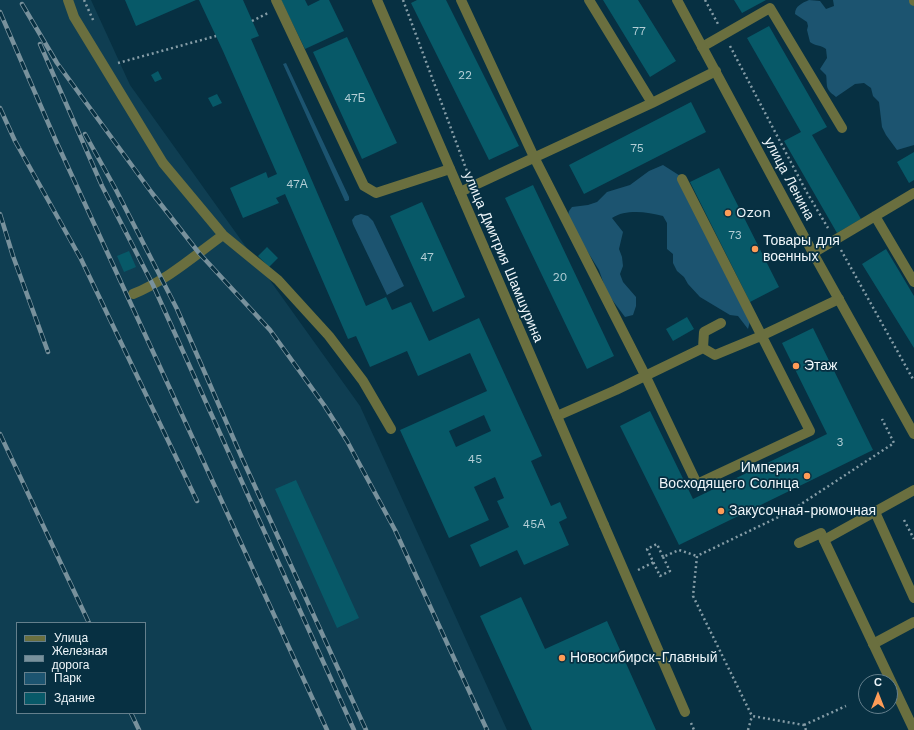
<!DOCTYPE html>
<meta charset="utf-8">
<style>
body{margin:0}
#map{position:relative;width:914px;height:730px;overflow:hidden;background:#073042;font-family:"Work Sans",sans-serif}
canvas{display:block}
.legend{position:absolute;left:16px;top:622px;width:130px;height:92px;box-sizing:border-box;background:#073042;border:1px solid #647f8c;margin:0;padding:5px 7px;list-style:none;font-size:12px;color:#eff6fa}
.legend li{display:flex;align-items:center;gap:8px;height:20px}
.legend b{width:20px;border:1px solid #647f8c}
.north{position:absolute;left:858px;top:674px;width:40px;height:40px;box-sizing:border-box;background:#073042;border:1px solid #647f8c;border-radius:50%;rotate:0deg;font-size:11px;font-weight:700;line-height:16px;text-align:center;color:#eff6fa}
.north::after{content:'';display:block;margin:auto;width:14px;height:18px;background:#fe9c57;clip-path:polygon(50% 0,100% 100%,50% 72%,0 100%)}
</style>
<div id="map">
<canvas width="914" height="730"></canvas>
<ul class="legend">
<li><b style="height:5px;background:#6a6f3f"></b>Улица</li>
<li><b style="height:5px;background:#78919c"></b>Железная дорога</li>
<li><b style="height:11px;background:#1c5470"></b>Парк</li>
<li><b style="height:11px;background:#075968"></b>Здание</li>
</ul>
<div class="north">С</div>
</div>
<script>
const g = document.querySelector('canvas').getContext('2d');
g.lineJoin = 'round';
function paint(path, color) { g.fillStyle = color; g.fill(path, 'evenodd'); }
function strokePath(path, color, width, dash) { g.strokeStyle = color; g.lineWidth = width; g.lineCap = dash ? 'butt' : 'round'; g.setLineDash(dash || []); g.stroke(path); }
function label(font, color, halo, rows, align = 'center') {
  g.font = font + ' "Work Sans",sans-serif'; g.lineWidth = 3.5; g.setLineDash([]); g.textBaseline = 'middle'; g.strokeStyle = halo; g.fillStyle = color; for (const [text, x, y, turn = 0] of rows) {
    g.save(); g.translate(x, y); g.rotate((+turn || 0) * Math.PI / 180); g.textAlign = isNaN(turn) ? turn : align; if (halo) g.strokeText(text, 0, 0); g.fillText(text, 0, 0); g.restore();
  }
}
const built = new Path2D(`
 M0,0H91L130,85L360,406L507,730H0ZM17,623H145V713H17Z`);
const green = new Path2D(`
 M809,0L820,1L826,9L834,6L833,0H909L914,6V145L897,150L886,135L882,127L879,102L873,96L871,88L864,83L855,84L836,97C833,94 830,93 828,89C826,85 827,79 826,75L820,69L827,58L826,49C821,45 815,46 810,42L807,30L808,26L807,22L795,14C795,6 802,3 809,0Z
 M286,63L349,197V200L347,201H345L283,64Z
 M663,165L685,179L750,321L748,329L738,316L730,315L700,297L688,284L684,277L677,271L673,263V254L667,249V223L663,216C647,212 626,209 612,218L623,232L619,249L622,257L623,266L620,274L623,282L636,297V306L633,315L625,317L607,293L599,270L574,230L568,215L569,211L572,207L588,205L597,202L607,192L630,185L649,171Z
 M361,214L368,216L373,221L404,286L387,295L353,224L352,220L355,216Z`);
const building = new Path2D(`
 M125,0H196L136,26Z
 M199,0H243L259,36L251,39L366,306L386,297L392,310L411,302L429,341L479,318L542,456L531,461L551,506L560,502L567,518L559,522L569,545L524,565L517,550L480,567L470,545L509,527L497,501L504,498L495,477L474,487L489,520L449,538L400,430L487,391L470,353L418,376L407,351L370,367L356,336L348,339L285,194L276,198L279,203L243,218L230,188L266,172L268,178L277,174L223,51ZM484,415L491,431L456,447L449,431Z
 M281,0H305L308,6L320,0H329L344,31L305,49Z
 M417,0H446L519,146L489,160L411,3Z
 M603,0H638L676,61L650,77Z
 M734,0H766L742,13Z
 M769,26L827,127L812,135L861,219L837,233L784,141L801,132L747,38Z
 M347,37L397,143L362,159L313,52Z
 M158,71L162,79L155,82L151,75Z
 M217,94L222,103L213,107L208,98Z
 M691,102L706,132L584,194L569,165Z
 M914,152V180L909,183L897,162Z
 M719,168L779,287L750,302L690,182Z
 M533,185L614,356L587,369L505,198Z
 M422,202L465,297L433,312L390,216Z
 M267,247L278,258L269,267L258,256Z
 M886,249L914,296V348L862,264Z
 M129,251L136,267L124,272L117,256Z
 M687,317L694,329L673,341L666,329Z
 M813,328L873,450L679,545L620,426L650,411L693,499L827,434L782,343Z
 M296,480L359,618L337,628L275,489Z
 M521,597L545,649L607,621L656,730H532L480,616Z`);
const path = new Path2D(`
 M84,0L94,22
 M403,0L468,174
 M705,0L718,24
 M252,21L268,13
 M730,46L806,191L828,228
 M118,63L216,36
 M841,250L914,381
 M904,520L914,539
 M663,557L670,571L660,576L647,549L657,544L663,557L679,550L697,556
 M638,570L654,562
 M691,723L694,730
 M804,725L846,706
 M748,730L752,716
 M806,730L804,725L752,716L693,596L697,556L789,512L894,443L882,419`);
const service = new Path2D(`
 M68,0L74,17L163,163L223,235L278,280L329,336L363,381L391,429
 M276,0L364,186L376,193L450,169
 M461,0L534,157L645,375L697,484L810,431L682,179
 M589,0L652,103
 M914,0V1
 M702,47L770,8L842,128
 M460,192L652,103L716,71
 M875,216L914,282
 M813,253L914,193
 M133,294C166,281 194,256 223,235
 M703,348L715,355L761,336L839,299
 M557,416L616,390L703,348L704,332L721,323
 M875,512L914,598
 M604,525L685,712
 M799,543L821,533L824,540
 M873,644L914,622`);
const minor = new Path2D(`
 M377,0L604,525
 M914,490L824,540L914,730`);
const tertiary = new Path2D(`
 M677,0L813,253L914,434`);
const rail = new Path2D(`
 M22,4L57,63L152,193L199,253L270,330L324,405L347,441L395,530L487,730
 M0,12L56,141L327,730
 M40,44L102,186L153,285L354,730
 M0,108L15,141L81,259L197,501
 M85,134L115,188L177,309L242,458L366,730
 M0,214L13,256L48,352
 M0,434L89,623
 M131,713L139,730`);
const markers = [
 [728,213,4,"#fe9c57"],
 [755,249,4,"#fe9c57"],
 [796,366,4,"#fe9c57"],
 [807,476,4,"#fe9c57"],
 [721,511,4,"#fe9c57"],
 [562,658,4,"#fe9c57"]
];
const numberNames = [
 ["77",639,31],
 ["22",465,75],
 ["47Б",355,98],
 ["75",637,148],
 ["47А",297,184],
 ["73",735,235],
 ["47",427,257],
 ["20",560,277],
 ["3",840,442],
 ["45",475,459],
 ["45А",534,524]
];
const streetNames = [
 ["улица Ленина",789,179,62],
 ["улица Дмитрия Шамшурина",503,257,67]
];
const poiNames = [
 ["Ozon",736,213],
 ["Товары для",763,241],
 ["военных",763,257],
 ["Этаж",804,366],
 ["Империя",799,468,"right"],
 ["Восходящего Солнца",799,484,"right"],
 ["Закусочная-рюмочная",729,511],
 ["Новосибирск-Главный",570,658]
];
paint(built, '#0f3e52');
paint(green, '#1c5470');
paint(building, '#075968');
strokePath(path, '#869da7', 2.5, [2, 3]);
strokePath(service, '#6a6f3f', 10);
strokePath(minor, '#6a6f3f', 10);
strokePath(tertiary, '#6a6f3f', 10);
strokePath(rail, '#78919c', 4.5);
strokePath(rail, '#073042', 3, [9]);
for (const [x, y, r, color] of markers) { const dot = new Path2D(); dot.arc(x, y, r, 0, 2 * Math.PI); g.fillStyle = color; g.fill(dot); strokePath(dot, '#073042', 1.5); }
label('12px', '#b5cfd6', null, numberNames);
label('14px', '#eff6fa', '#073042', streetNames);
label('14px', '#eff6fa', '#073042', poiNames, 'left');
</script>
